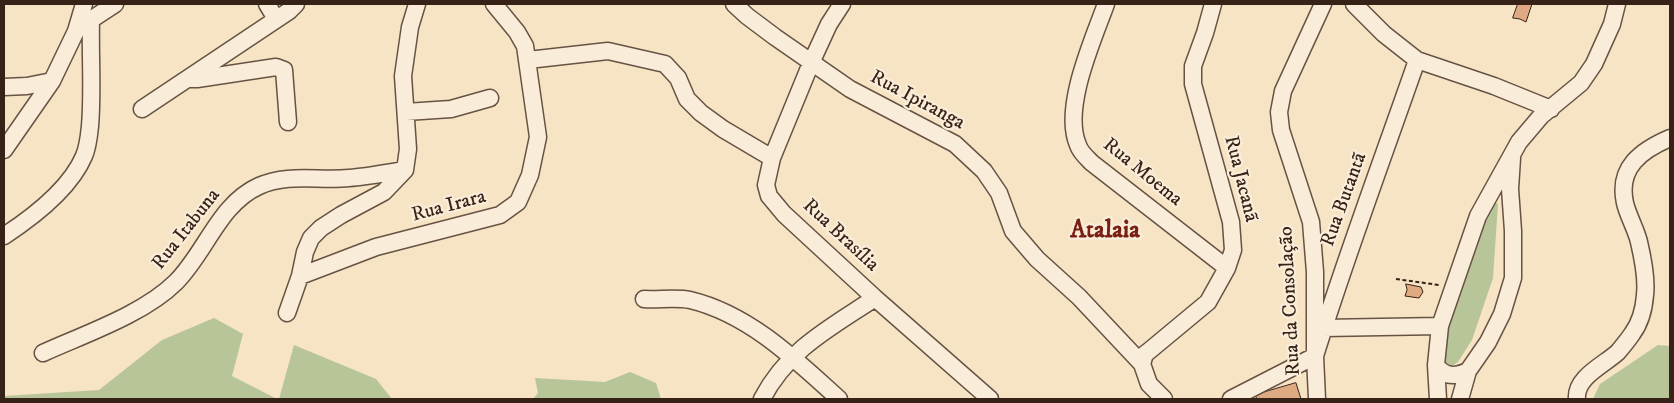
<!DOCTYPE html>
<meta charset="utf-8">
<style>
body{margin:0}
#map{position:relative;width:1674px;height:403px;overflow:hidden;background:#f6e4c4;font-family:"IM FELL DW Pica",serif}
canvas{display:block}
.frame{position:absolute;inset:0;border:5px solid #372218;pointer-events:none}
</style>
<div id="map">
<canvas width="1674" height="403"></canvas>
<div class="frame"></div>
</div>
<script>
const g = document.querySelector('canvas').getContext('2d');
g.lineJoin = 'round';
function paint(path, color) { g.fillStyle = color; g.fill(path, 'evenodd'); }
function strokePath(path, color, width, dash) { g.strokeStyle = color; g.lineWidth = width; g.lineCap = dash ? 'butt' : 'round'; g.setLineDash(dash || []); g.stroke(path); }
function label(font, color, halo, rows, align = 'center') {
  g.font = font + ' "IM FELL DW Pica",serif'; g.lineWidth = 4.5; g.setLineDash([]); g.textBaseline = 'middle'; g.strokeStyle = halo; g.fillStyle = color; for (const [text, x, y, turn = 0] of rows) {
    g.save(); g.translate(x, y); g.rotate((+turn || 0) * Math.PI / 180); g.textAlign = isNaN(turn) ? turn : align; if (halo) g.strokeText(text, 0, 0); g.fillText(text, 0, 0); g.restore();
  }
}
const green = new Path2D(`
 M1491,201L1498,204L1493,278L1472,340L1458,362L1451,367L1445,363L1444,358L1449,319L1488,214Z
 M214,318L243,334L232,376L277,399H4V396L99,390L162,340Z
 M294,345L376,379L392,399H279Z
 M1658,345L1670,346V399H1593L1600,384Z
 M630,372L656,383L661,399H533L538,393L535,378L605,382Z`);
const building = new Path2D(`
 M1518,4H1532L1526,22L1520,19L1513,18Z
 M1406,284L1421,287L1423,292L1419,298L1405,296L1407,290Z
 M1296,383L1301,399H1257L1255,395Z`);
const path = new Path2D(`
 M1396,279L1439,285`);
const minor = new Path2D(`
 M267,4L276,19
 M734,4L747,16L775,37L850,89L955,144L984,171L999,193L1013,231L1037,259L1079,297L1142,364L1149,384L1164,399
 M842,4L829,24L811,63L772,158L766,185L769,196L784,214L875,298L990,399
 M1106,4C1093,40 1062,108 1078,145C1080,152 1087,158 1092,163L1227,268
 M1354,4L1384,34L1417,60L1494,86L1551,109
 M83,25L115,4
 M528,60L608,51L665,64L678,78L687,99L701,113L723,129L772,158
 M190,79H197L276,67L284,70L288,122
 M4,87L27,86L52,81
 M142,109L289,11L296,4
 M406,112L451,109L490,98
 M4,150L52,81L76,31L84,4
 M405,170L408,149L403,76L410,27L417,4
 M4,236C33,217 70,189 84,156C88,147 89,136 90,126C93,91 90,55 91,19
 M300,276L376,247L500,215L518,202L530,175L538,137L525,46L517,32L494,4
 M644,299C658,300 676,297 690,300C749,314 796,360 839,399
 M287,313L300,276L305,252L311,238L321,228L341,215L384,192L405,170
 M1323,328L1440,326
 M43,353C85,334 144,314 176,282C206,252 219,204 259,186C288,173 318,181 349,178C367,177 386,173 405,170
 M1142,364L1145,354L1149,351L1208,302L1227,268L1233,250L1231,222L1193,84V66L1205,33L1213,4
 M1436,365C1444,377 1455,377 1468,371
 M762,399C788,349 830,328 875,298
 M1231,399L1315,356C1346,256 1383,158 1417,60
 M1317,399L1315,356V272L1311,222L1281,130L1279,112L1283,91L1323,4
 M1438,399L1436,365L1440,326L1478,216L1519,142L1541,116L1581,83L1594,64L1612,24L1617,4
 M1460,399L1468,371L1488,342L1502,314L1513,278V231L1510,189L1512,158
 M1577,399C1575,377 1604,365 1618,352C1623,346 1628,340 1632,334C1641,322 1644,309 1645,295C1647,278 1643,259 1639,242C1636,229 1628,216 1625,203C1617,167 1642,150 1670,138`);
const streetNames = [
 ["Rua Ipiranga",917,101,28],
 ["Rua Moema",1142,173,39],
 ["Rua Jacanã",1240,179,76],
 ["Rua Butantã",1345,200,-70],
 ["Rua Irara",449,207,-15],
 ["Rua Itabuna",187,230,-52],
 ["Rua Brasília",840,236,43],
 ["Rua da Consolação",1291,301,-93]
];
const districtNames = [
 ["Atalaia",1105,232]
];
paint(green, '#b7c598');
paint(building, '#dfaa81');
strokePath(building, '#372218', 1);
strokePath(minor, '#675243', 19);
strokePath(path, '#372218', 2, [4, 2.5]);
strokePath(minor, '#f9edd9', 16);
label('20px', '#372218', '#f9edd9', streetNames);
label('bold 25px', '#7a1f14', '#f9edd9', districtNames);
</script>
